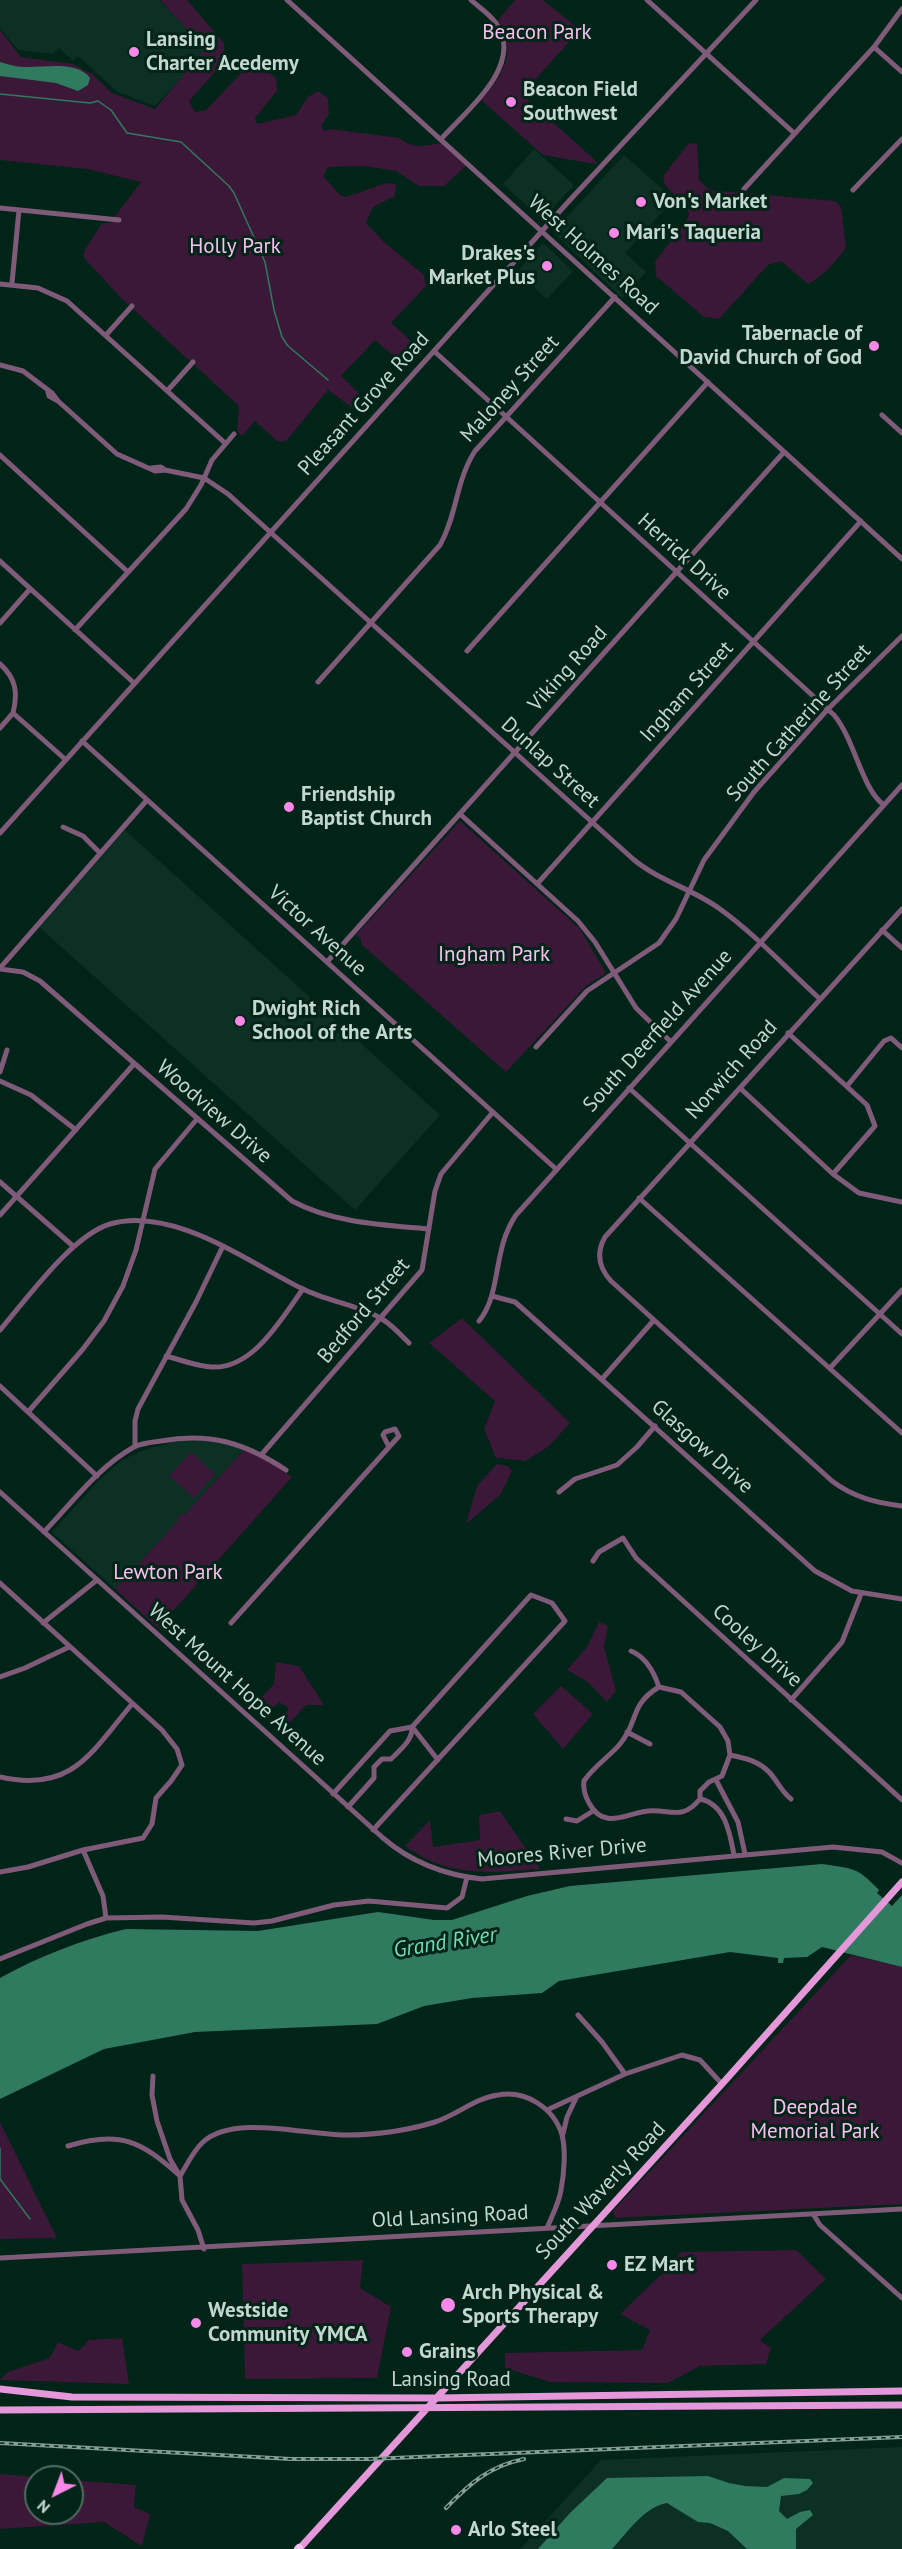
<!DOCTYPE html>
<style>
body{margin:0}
#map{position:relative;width:902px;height:2549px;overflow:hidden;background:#002418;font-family:"PT Sans",sans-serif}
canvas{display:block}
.north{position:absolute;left:24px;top:2465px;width:60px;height:60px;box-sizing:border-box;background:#002418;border:2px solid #4e6c61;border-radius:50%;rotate:222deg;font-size:16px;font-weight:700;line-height:24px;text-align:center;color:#c4d7ce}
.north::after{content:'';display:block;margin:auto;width:21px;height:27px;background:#f988e9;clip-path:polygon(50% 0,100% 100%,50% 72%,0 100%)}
</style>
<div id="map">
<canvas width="902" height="2549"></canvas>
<div class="north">N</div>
</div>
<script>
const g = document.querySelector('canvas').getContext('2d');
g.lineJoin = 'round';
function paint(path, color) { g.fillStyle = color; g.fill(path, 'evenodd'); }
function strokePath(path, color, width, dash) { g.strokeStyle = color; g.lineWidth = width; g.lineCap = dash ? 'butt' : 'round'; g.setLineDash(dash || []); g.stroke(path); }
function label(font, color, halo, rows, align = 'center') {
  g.font = font + ' "PT Sans",sans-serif'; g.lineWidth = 6; g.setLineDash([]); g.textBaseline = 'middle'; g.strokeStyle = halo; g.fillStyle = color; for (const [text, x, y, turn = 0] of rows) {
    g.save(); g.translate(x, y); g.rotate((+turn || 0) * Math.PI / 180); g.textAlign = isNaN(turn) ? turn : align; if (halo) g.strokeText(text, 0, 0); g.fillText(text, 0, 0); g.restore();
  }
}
const built = new Path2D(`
 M0,0H159L207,50L155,106L118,92L78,56L73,61L59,48L52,54L18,50L0,28Z
 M534,149L574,185L542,220L503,184Z
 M624,155L674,199L625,253L646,272L622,298L553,232Z
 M543,243L573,271L547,299L517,272Z
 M125,830L440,1115L355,1210L39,927Z
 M208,1440L245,1449L115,1589L52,1532L100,1479L122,1460L144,1450L177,1441Z
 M902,2447V2549H520L601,2460Z`);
const green = new Path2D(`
 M160,0H187L224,43V62L189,101L195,112L206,110L246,68L259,66L276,78L277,91L255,118L257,124L296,115L308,97L318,91L328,98L329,114L321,126L324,131L331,129L400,138C412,149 425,146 441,143L466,166L444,186H419L396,171L364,166L328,167L323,176L340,195L346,197L386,183L396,184L395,196L373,207L366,223L384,242L424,275L426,286L391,323L421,350L403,364L375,340L341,376L372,406L362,415L328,390L287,440L282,442L277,441L255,421L242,436L237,431L239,406L122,299L84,258V251L102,223H110L141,182L87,169L0,160V30L21,57L73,64L92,74L112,93L155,109L205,49Z
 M515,0H543L580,30L522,94L597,162L595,164L543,155L481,100C503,76 518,51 498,20Z
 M689,143L697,144L699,180L710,190L835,201L841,207L846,247C837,261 822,277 808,284L781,261L768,265L719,319L704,317L656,276L655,262L689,216L688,209L665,185L663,176Z
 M460,821L580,929L606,973L586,986L506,1072L361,944V939L356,935Z
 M462,1318L570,1423L548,1447L525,1461L496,1458L484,1429L495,1401L429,1343Z
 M245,1449L275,1465L292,1477L158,1628L115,1589L178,1521L179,1514L184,1515Z
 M191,1452L215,1474L194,1498L169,1476Z
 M497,1464L508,1466L512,1471L501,1494L466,1524L477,1486Z
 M599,1622L608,1626L604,1647L616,1691L607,1702L588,1682L567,1670L587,1647Z
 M276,1662L299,1666L324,1705H306L283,1730L278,1726L289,1708L279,1702L266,1716L256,1703L274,1684Z
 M561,1686L593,1714L563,1749L533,1714Z
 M500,1811L540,1869C488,1873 450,1878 405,1846L430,1820L433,1847L480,1840L479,1815Z
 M851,1955L902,1967V2204L615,2218L613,2211Z
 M0,2122L57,2238L0,2239Z
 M796,2250L826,2279L760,2340L771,2348L766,2364L700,2366L668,2383L550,2382L505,2368V2353L642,2350L650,2330L620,2314L668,2268L681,2252Z
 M363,2260L360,2288L391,2307L377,2378L245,2379L242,2264Z
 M122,2338L129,2384L0,2380L8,2372L50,2358L58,2342L78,2351L89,2340Z
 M0,2474L36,2477V2513H72V2480L136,2485L134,2507L150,2514L142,2546L104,2522L0,2529Z`);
const water = new Path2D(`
 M0,62C8,64 16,67 24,67C43,68 77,60 90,78L88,85L78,91L56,83L0,76Z
 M822,1864C853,1869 856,1866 879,1890L877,1893L892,1906L902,1895V1967L822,1947L807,1957L784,1958L783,1963H778V1958L730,1952L559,1981L542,1993L472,1998L424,2006L377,2024L195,2032L104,2049L0,2099V1978C40,1956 81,1940 126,1929L258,1931L378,1912L434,1920H452L527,1896L570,1886Z
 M708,2476L729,2483L745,2486L767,2487L784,2478L810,2479L813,2483L807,2490L799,2494L781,2496L779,2511L787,2519L800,2512L810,2510L813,2515L796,2529V2549H747L728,2531L710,2523L698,2522L667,2503C644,2507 628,2532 612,2549H538L570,2513L607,2478Z`);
const stream = new Path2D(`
 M0,94L90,103L98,101L111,110L127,133L181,142L229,186L234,193L265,262L274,310L282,337L288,346L328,380
 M0,2148V2179L30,2219`);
const minor = new Path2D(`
 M287,0L902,559
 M647,0L794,133
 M874,47L902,72
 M441,139C465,112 519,70 500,30C495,18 481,9 471,0
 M744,189L874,47L902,9
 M853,190L902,139
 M0,208L119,220
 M12,283L19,210
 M0,284L38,288L67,301L225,443
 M106,335L132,306
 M434,351L834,715C855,740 862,790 884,805
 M0,365L23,371L52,393L58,401L49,396L48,392
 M168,390L193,362
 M58,401L117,454L155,471L165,470L161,467L151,468
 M882,415L902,433
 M0,455L128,572
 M165,470L204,478L228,494L633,859C659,881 693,889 720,909C756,935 787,969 820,999
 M0,561L134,683
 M0,623L30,589
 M75,630L186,509L201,485L212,460L234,434
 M467,651L708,382
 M0,664C16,678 18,693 13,713L66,760
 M318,682L440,545C457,515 456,480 475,451L615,297
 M0,728L13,713
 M82,741L556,1169
 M460,814L578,921L595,942L636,1008L671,1042
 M63,827L83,836L100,853
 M0,833L569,201L756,0
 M537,884L861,521
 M902,909L605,1237C596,1253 599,1268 611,1281L832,1481C853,1497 876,1503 902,1506
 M882,930L902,948
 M327,962L784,452
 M0,968L147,800
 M0,969L23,972L40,981L292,1201C333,1223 383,1225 429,1229
 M788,1033L867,1105L875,1126L833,1174
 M536,1047L587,991L659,943L676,919L704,860L754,792L827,710L902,636
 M0,1072L7,1050
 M0,1081L31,1095L76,1130
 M847,1086L884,1041L891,1038L902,1048
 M629,1088L902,1334
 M740,1088L833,1174L859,1193L902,1202
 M0,1182L73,1246
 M639,1198L902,1433
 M0,1215L134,1064
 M492,1296L515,1302L523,1309L815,1571L852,1591L902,1599
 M479,1321C502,1293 492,1250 516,1215L902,785
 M0,1330C27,1299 71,1236 110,1224C173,1206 248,1262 301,1288C325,1301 359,1305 382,1319C392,1325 401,1335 409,1343
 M166,1356C181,1360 196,1366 211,1367C253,1370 281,1319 303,1289
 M830,1368L902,1290
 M602,1379L654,1320
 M0,1386L97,1476
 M28,1412L83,1349L104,1321L123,1286L136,1250L155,1169L197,1119
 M135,1446V1421L138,1409L196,1302L223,1246
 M262,1454L422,1270L435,1191L441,1174L493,1112
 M0,1492L383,1838C412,1863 444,1875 482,1879L833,1847L882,1852L902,1863
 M559,1492L575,1479L617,1465L637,1447L655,1426
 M44,1532C71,1504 99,1466 134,1447C141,1443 152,1442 161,1441C210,1432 245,1443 286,1470
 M593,1561L599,1552L623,1538L636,1558L902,1800
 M0,1583L162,1730L177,1749L182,1765L171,1781L156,1798L152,1824L143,1838L83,1850L28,1867L0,1872
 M43,1623L97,1580
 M231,1623L399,1436L395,1429L385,1432L383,1435L389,1447
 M631,1651C646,1657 654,1672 659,1687
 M0,1677L25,1668L69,1647
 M659,1687L681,1692L720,1727L728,1741L730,1755L722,1776L709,1782L700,1791V1799C682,1821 671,1809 648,1811C626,1813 604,1831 589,1803C585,1796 583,1789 584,1781C594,1766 609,1757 620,1744C639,1722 629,1705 659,1687Z
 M791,1700L842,1642L861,1594
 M413,1728L438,1760
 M627,1732L650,1744
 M730,1755C745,1758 759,1761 770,1773C778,1782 781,1791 791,1799
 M0,1777C72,1793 91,1753 132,1704
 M716,1780L738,1822L745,1854
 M333,1794L390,1731L412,1727L531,1595L552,1603L565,1621L373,1830
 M700,1799C725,1804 730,1833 734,1855
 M348,1807L374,1778V1767L382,1759H391C400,1750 413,1740 412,1727
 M566,1819L577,1821L593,1811
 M83,1850L103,1896L106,1918
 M0,1959L87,1924L106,1918L162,1917L254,1923L272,1921L334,1905L369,1901L447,1908L462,1897L467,1877
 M578,2015L602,2042L625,2074
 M153,2076L152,2095L157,2121L170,2159L180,2176L182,2200L198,2230L204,2249
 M547,2110L625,2074L682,2055L700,2060L722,2084
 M563,2134L567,2117L576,2098
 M68,2146C120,2130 141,2141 180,2176C187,2165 193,2151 203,2142C234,2114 305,2135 345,2135C376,2135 406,2131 435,2122C457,2115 475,2098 498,2095C526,2090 554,2108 562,2135C566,2150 564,2174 561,2190C559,2203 552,2216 547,2228
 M813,2214L820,2225L902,2298
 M0,2258L902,2209`);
const major = new Path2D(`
 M0,2389L72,2397L437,2398L902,2391
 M0,2410L902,2405
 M299,2549L722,2084L902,1882`);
const highway = new Path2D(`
 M298,2549L299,2548`);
const rail = new Path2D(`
 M0,2443L291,2459H369L902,2437
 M446,2508C470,2483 490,2466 524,2459`);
const markers = [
 [134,52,6,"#f988e9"],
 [511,102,6,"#f988e9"],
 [641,202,6,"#f988e9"],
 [614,233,6,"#f988e9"],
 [547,266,6,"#f988e9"],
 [874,346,6,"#f988e9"],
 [289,807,6,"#f988e9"],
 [240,1021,6,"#f988e9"],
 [612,2265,6,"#f988e9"],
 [448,2305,8,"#f988e9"],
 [196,2323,6,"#f988e9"],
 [407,2352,6,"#f988e9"],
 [456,2530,6,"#f988e9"]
];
const parkNames = [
 ["Beacon Park",537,33],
 ["Holly Park",235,247],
 ["Ingham Park",494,955],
 ["Lewton Park",168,1573],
 ["Deepdale",815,2108],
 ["Memorial Park",815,2132]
];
const poiNames = [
 ["Lansing",146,40],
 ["Charter Acedemy",146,64],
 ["Beacon Field",523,90],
 ["Southwest",523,114],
 ["Von's Market",653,202],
 ["Mari's Taqueria",626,233],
 ["Drakes's",535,254,"right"],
 ["Market Plus",535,278,"right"],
 ["Tabernacle of",862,334,"right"],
 ["David Church of God",862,358,"right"],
 ["Friendship",301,795],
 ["Baptist Church",301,819],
 ["Dwight Rich",252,1009],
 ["School of the Arts",252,1033],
 ["EZ Mart",624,2265],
 ["Arch Physical &",462,2293],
 ["Sports Therapy",462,2317],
 ["Westside",208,2311],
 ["Community YMCA",208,2335],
 ["Grains",419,2352],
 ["Arlo Steel",468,2530]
];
const streetNames = [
 ["West Holmes Road",593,255,42],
 ["Maloney Street",510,389,-48],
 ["Pleasant Grove Road",364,404,-48],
 ["Herrick Drive",684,557,42],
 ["Viking Road",568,669,-48],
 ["Ingham Street",687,692,-48],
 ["South Catherine Street",799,723,-48],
 ["Dunlap Street",550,763,42],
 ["Victor Avenue",317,931,42],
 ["South Deerfield Avenue",658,1031,-48],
 ["Norwich Road",732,1070,-48],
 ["Woodview Drive",214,1112,41],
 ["Bedford Street",364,1311,-50],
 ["Glasgow Drive",702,1447,42],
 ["Cooley Drive",757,1646,42],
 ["West Mount Hope Avenue",237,1685,42],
 ["Moores River Drive",562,1853,-5],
 ["South Waverly Road",601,2191,-47],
 ["Old Lansing Road",450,2217,-3],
 ["Lansing Road",451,2380]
];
const waterNames = [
 ["Grand River",445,1943,-9]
];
paint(built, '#0c3024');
paint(green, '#3b1837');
paint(water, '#307a60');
strokePath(stream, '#307a60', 1.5);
strokePath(minor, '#805b79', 5);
strokePath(major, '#e598d9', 7);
strokePath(highway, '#f9c1ef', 8);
strokePath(rail, '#859e94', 4);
strokePath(rail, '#002418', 1.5, [4.5]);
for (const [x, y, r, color] of markers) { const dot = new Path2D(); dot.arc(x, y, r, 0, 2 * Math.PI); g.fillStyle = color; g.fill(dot); strokePath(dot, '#002418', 2); }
label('21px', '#fac0f0', '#002418', parkNames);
label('bold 21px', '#c4d7ce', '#002418', poiNames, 'left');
label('21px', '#c4d7ce', '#002418', streetNames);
label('italic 22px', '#73dcb4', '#002418', waterNames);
</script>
